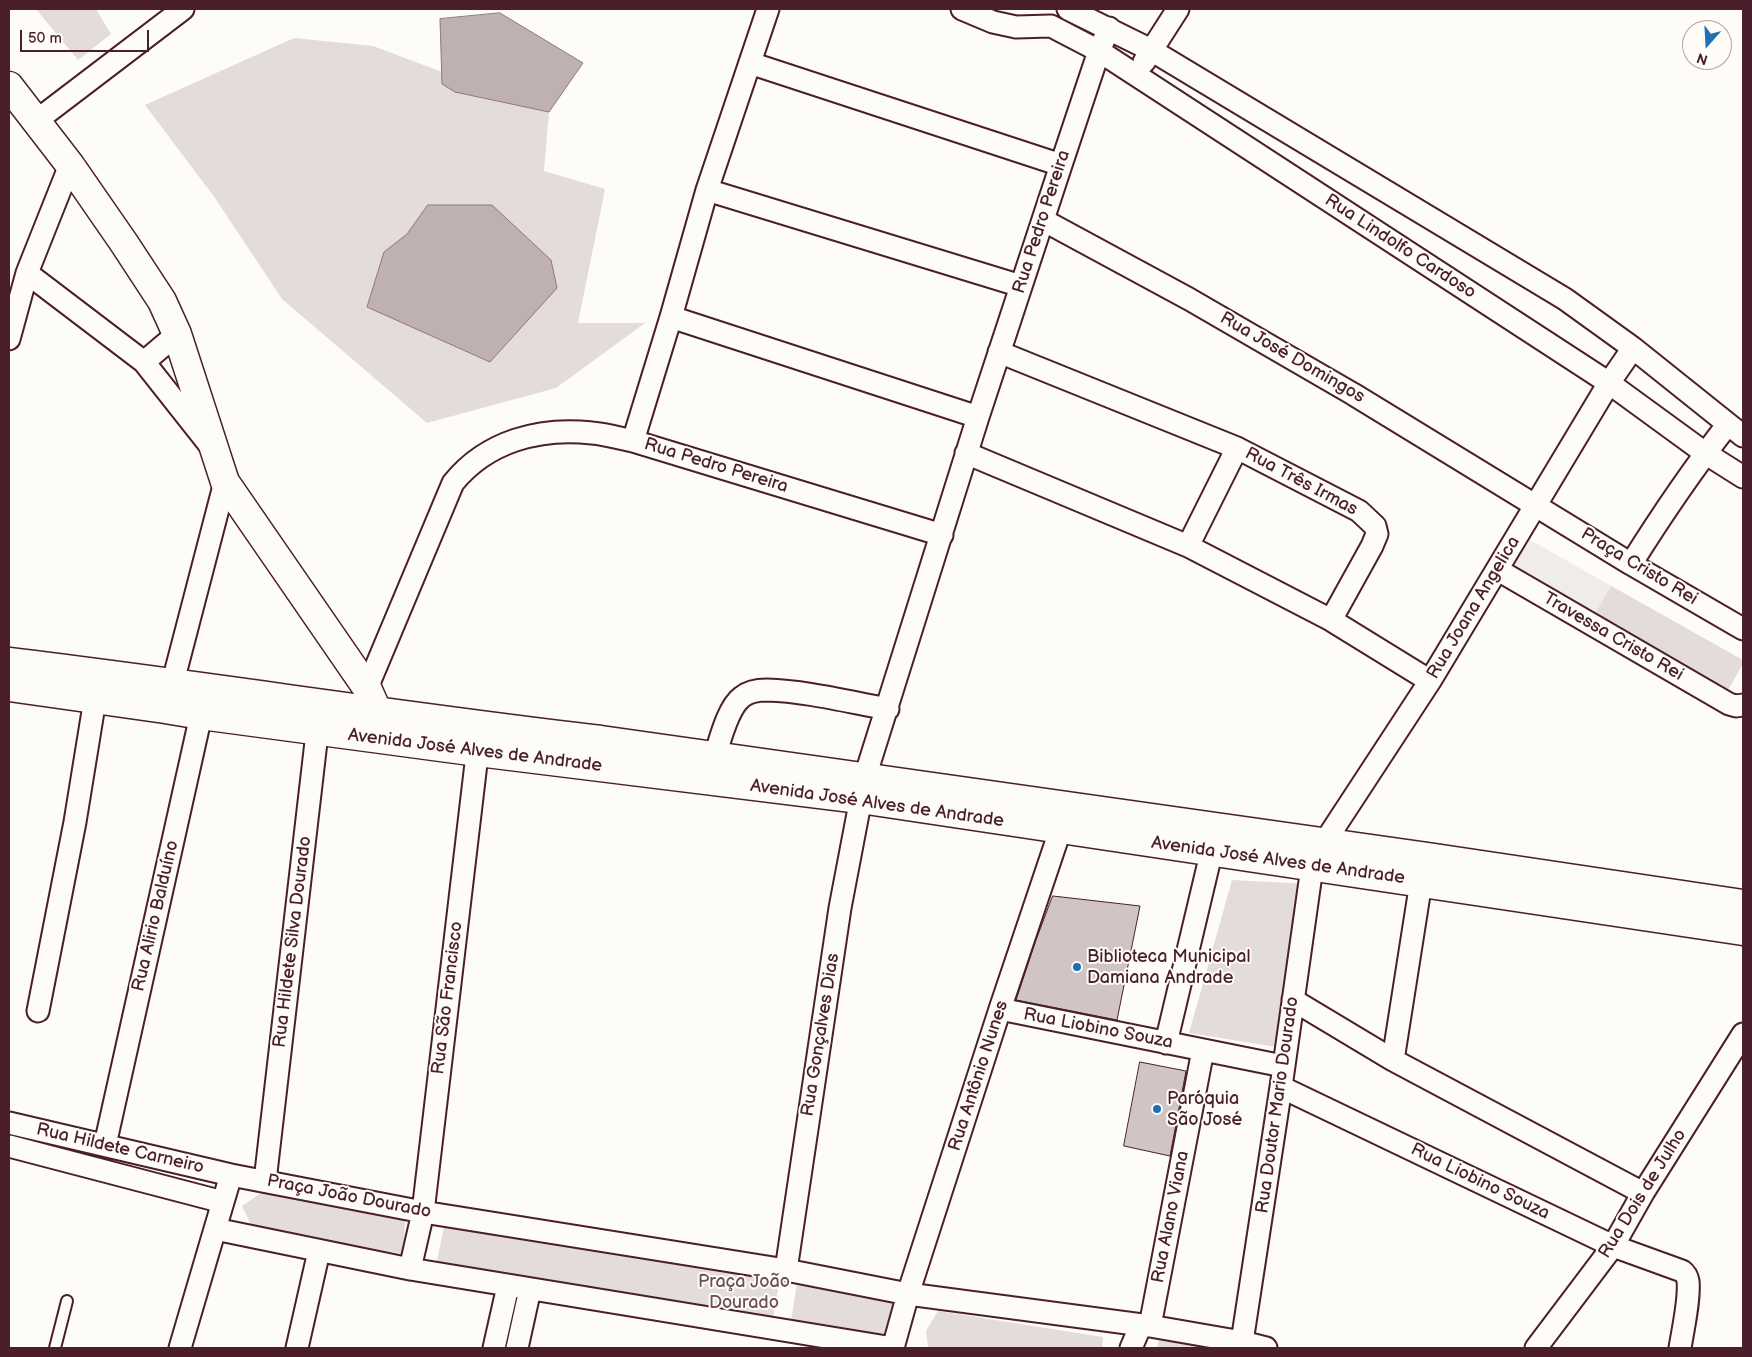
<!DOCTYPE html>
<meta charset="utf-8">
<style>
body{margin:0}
#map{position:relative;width:1752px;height:1357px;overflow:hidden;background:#fdfcf7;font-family:"Balsamiq Sans",sans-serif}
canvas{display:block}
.frame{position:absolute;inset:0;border:10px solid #4a1f2b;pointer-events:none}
.north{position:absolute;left:1682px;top:20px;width:50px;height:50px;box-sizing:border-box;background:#fdfcf7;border:1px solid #b5a4a5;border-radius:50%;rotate:199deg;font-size:14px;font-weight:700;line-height:20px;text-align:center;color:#4a1f2b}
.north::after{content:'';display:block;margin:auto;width:18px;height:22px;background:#1f6fb2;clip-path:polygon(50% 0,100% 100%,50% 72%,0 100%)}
.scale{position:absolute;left:20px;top:30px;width:129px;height:22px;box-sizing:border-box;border:2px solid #4a1f2b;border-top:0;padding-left:6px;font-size:15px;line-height:18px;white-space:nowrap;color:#4a1f2b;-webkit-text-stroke:4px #fdfcf7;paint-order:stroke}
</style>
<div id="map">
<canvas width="1752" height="1357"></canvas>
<div class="frame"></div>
<div class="north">N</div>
<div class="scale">50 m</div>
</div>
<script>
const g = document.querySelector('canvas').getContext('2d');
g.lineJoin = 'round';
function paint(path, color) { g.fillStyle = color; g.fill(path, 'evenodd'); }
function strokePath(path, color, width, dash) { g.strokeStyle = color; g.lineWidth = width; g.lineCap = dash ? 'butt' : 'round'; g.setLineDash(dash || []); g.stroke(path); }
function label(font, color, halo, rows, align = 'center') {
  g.font = font + ' "Balsamiq Sans",sans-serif'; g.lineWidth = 4; g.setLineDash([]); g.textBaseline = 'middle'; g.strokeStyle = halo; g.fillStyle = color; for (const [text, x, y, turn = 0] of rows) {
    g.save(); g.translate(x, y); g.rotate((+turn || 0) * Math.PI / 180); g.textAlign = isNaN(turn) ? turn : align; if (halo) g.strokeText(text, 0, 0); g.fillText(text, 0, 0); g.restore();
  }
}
const built = new Path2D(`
 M1523,536L1684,627L1658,669L1500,579Z`);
const green = new Path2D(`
 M36,9H96L111,34L78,60Z
 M294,38L373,46L549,112L544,171L605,189L578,323H645L556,388L427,423L282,299L215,198L145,105Z
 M1611,586L1743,660V664L1720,704L1587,628Z
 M1232,880L1310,884L1283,1048L1189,1033Z
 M267,1189L406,1211L403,1254L253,1229L242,1206Z
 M446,1217L781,1272L772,1324L436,1265Z
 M798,1276L919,1293L903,1348L790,1328Z
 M938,1311L1103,1337L1102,1348H935L928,1347L926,1331Z
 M1159,1338L1208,1348H1157Z`);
const water = new Path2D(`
 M500,13L583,63L549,112L455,92L442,84L440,19Z
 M428,205H492L551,260L557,288L490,362L367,307L384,252L407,234Z`);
const building = new Path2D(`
 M1053,896L1140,906L1117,1020L1016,1000L1036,940Z
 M1140,1062L1186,1071L1170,1156L1124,1146Z`);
const lane = new Path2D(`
 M55,1348L67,1301`);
const street = new Path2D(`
 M962,9L993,22L1016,27L1051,26L1099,51L1609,383L1705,453L1743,477
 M1068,9L1151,50L1565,299L1633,348L1743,436
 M1144,62L1178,9
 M750,63L1061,165
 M36,121L183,9
 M707,190L1021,286
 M1043,220L1189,299L1353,394L1631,564L1743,629
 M27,273L144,362L208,443
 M671,317L978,417
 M9,339L27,273L70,165
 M999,352L1237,448
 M144,362L177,334
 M633,441L671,317L707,190L768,9
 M966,453L1188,546L1331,620L1430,681
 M1188,546L1237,448L1359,511L1375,526L1377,534L1372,546L1331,620
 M1631,564C1661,516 1693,469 1728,424
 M1498,570L1729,704L1736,706L1743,705
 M367,688L453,483C487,441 540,427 592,433C605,434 619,438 633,441L942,535
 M169,697L225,482
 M715,756C720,740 728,707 742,697C748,692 758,690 767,690C806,691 849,702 888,709
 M1293,1000L1393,1060L1643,1193
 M1000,1009L1283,1066
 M38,1011L75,822L95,699
 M1166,1043L1215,837
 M1393,1060L1421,882
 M1281,1087L1613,1246L1682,1271C1686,1274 1687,1276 1688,1281C1690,1299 1683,1329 1680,1348
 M9,1123L231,1175L423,1212L786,1270L908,1294L1150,1326L1242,1342L1266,1348
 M105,1145L201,715L199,699
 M9,1146L223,1202
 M231,1175L215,1229L410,1269L893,1348L908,1294L1000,1009L1065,816
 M265,1181L319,716
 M410,1269L423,1212L479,738
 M786,1270L840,908L865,777L978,417L1061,165L1099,51L1109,28
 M1150,1326L1203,1050
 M1242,1342L1281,1087L1312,867L1324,843L1430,681L1609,383L1633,348
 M180,1348L215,1229
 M297,1348L319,1251
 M494,1348L508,1286
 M517,1348L530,1289
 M1131,1348L1141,1325
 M1536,1348L1613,1246L1643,1193L1743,1034`);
const secondary = new Path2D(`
 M9,86L70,165L124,243L162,301L177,334L225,482L367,688L383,724
 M9,662C207,686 404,717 601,740L1428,857L1743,904
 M9,687L165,709L201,715L478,752L860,799L1743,931`);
const markers = [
 [1077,967,5,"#1f6fb2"],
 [1157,1109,5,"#1f6fb2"]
];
const streetNames = [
 ["Rua Pedro Pereira",1042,222,-72],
 ["Rua Lindolfo Cardoso",1400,247,33],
 ["Rua José Domingos",1292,358,30],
 ["Rua Pedro Pereira",716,466,17],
 ["Rua Três Irmas",1301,482,28],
 ["Praça Cristo Rei",1639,567,31],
 ["Rua Joana Angelica",1474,608,-59],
 ["Travessa Cristo Rei",1613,637,30],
 ["Avenida José Alves de Andrade",475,751,7],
 ["Avenida José Alves de Andrade",877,804,8],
 ["Avenida José Alves de Andrade",1278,861,8],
 ["Rua Alirio Balduíno",156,916,-77],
 ["Rua Hildete Silva Dourado",293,942,-83],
 ["Rua São Francisco",448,998,-83],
 ["Rua Liobino Souza",1098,1029,11],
 ["Rua Gonçalves Dias",821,1035,-81],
 ["Rua Antônio Nunes",979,1076,-72],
 ["Rua Doutor Mario Dourado",1278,1105,-82],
 ["Rua Hildete Carneiro",120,1149,13],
 ["Rua Liobino Souza",1480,1182,26],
 ["Rua Dois de Julho",1643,1194,-58],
 ["Praça João Dourado",349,1197,11],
 ["Rua Alano Viana",1171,1217,-79]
];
const poiNames = [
 ["Biblioteca Municipal",1087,957],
 ["Damiana Andrade",1087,978],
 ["Paróquia",1167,1099],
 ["São José",1167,1120]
];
const parkNames = [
 ["Praça João",744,1282],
 ["Dourado",744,1303]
];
paint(built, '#f0ece8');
paint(green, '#e3dcda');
paint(water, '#c0b1b1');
strokePath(water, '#91777b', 1);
paint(building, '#d0c5c4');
strokePath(building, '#4a1f2b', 1);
strokePath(lane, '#4a1f2b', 14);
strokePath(street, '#4a1f2b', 25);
strokePath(secondary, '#4a1f2b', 31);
strokePath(lane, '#fdfcf7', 10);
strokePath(street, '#fdfcf7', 21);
strokePath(secondary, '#fdfcf7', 28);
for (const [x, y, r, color] of markers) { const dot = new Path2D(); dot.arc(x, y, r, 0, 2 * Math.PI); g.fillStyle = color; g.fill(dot); strokePath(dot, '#fdfcf7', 2); }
label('18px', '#4a1f2b', '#fdfcf7', streetNames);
label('18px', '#4a1f2b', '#fdfcf7', poiNames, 'left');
label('18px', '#704e57', '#fdfcf7', parkNames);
</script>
